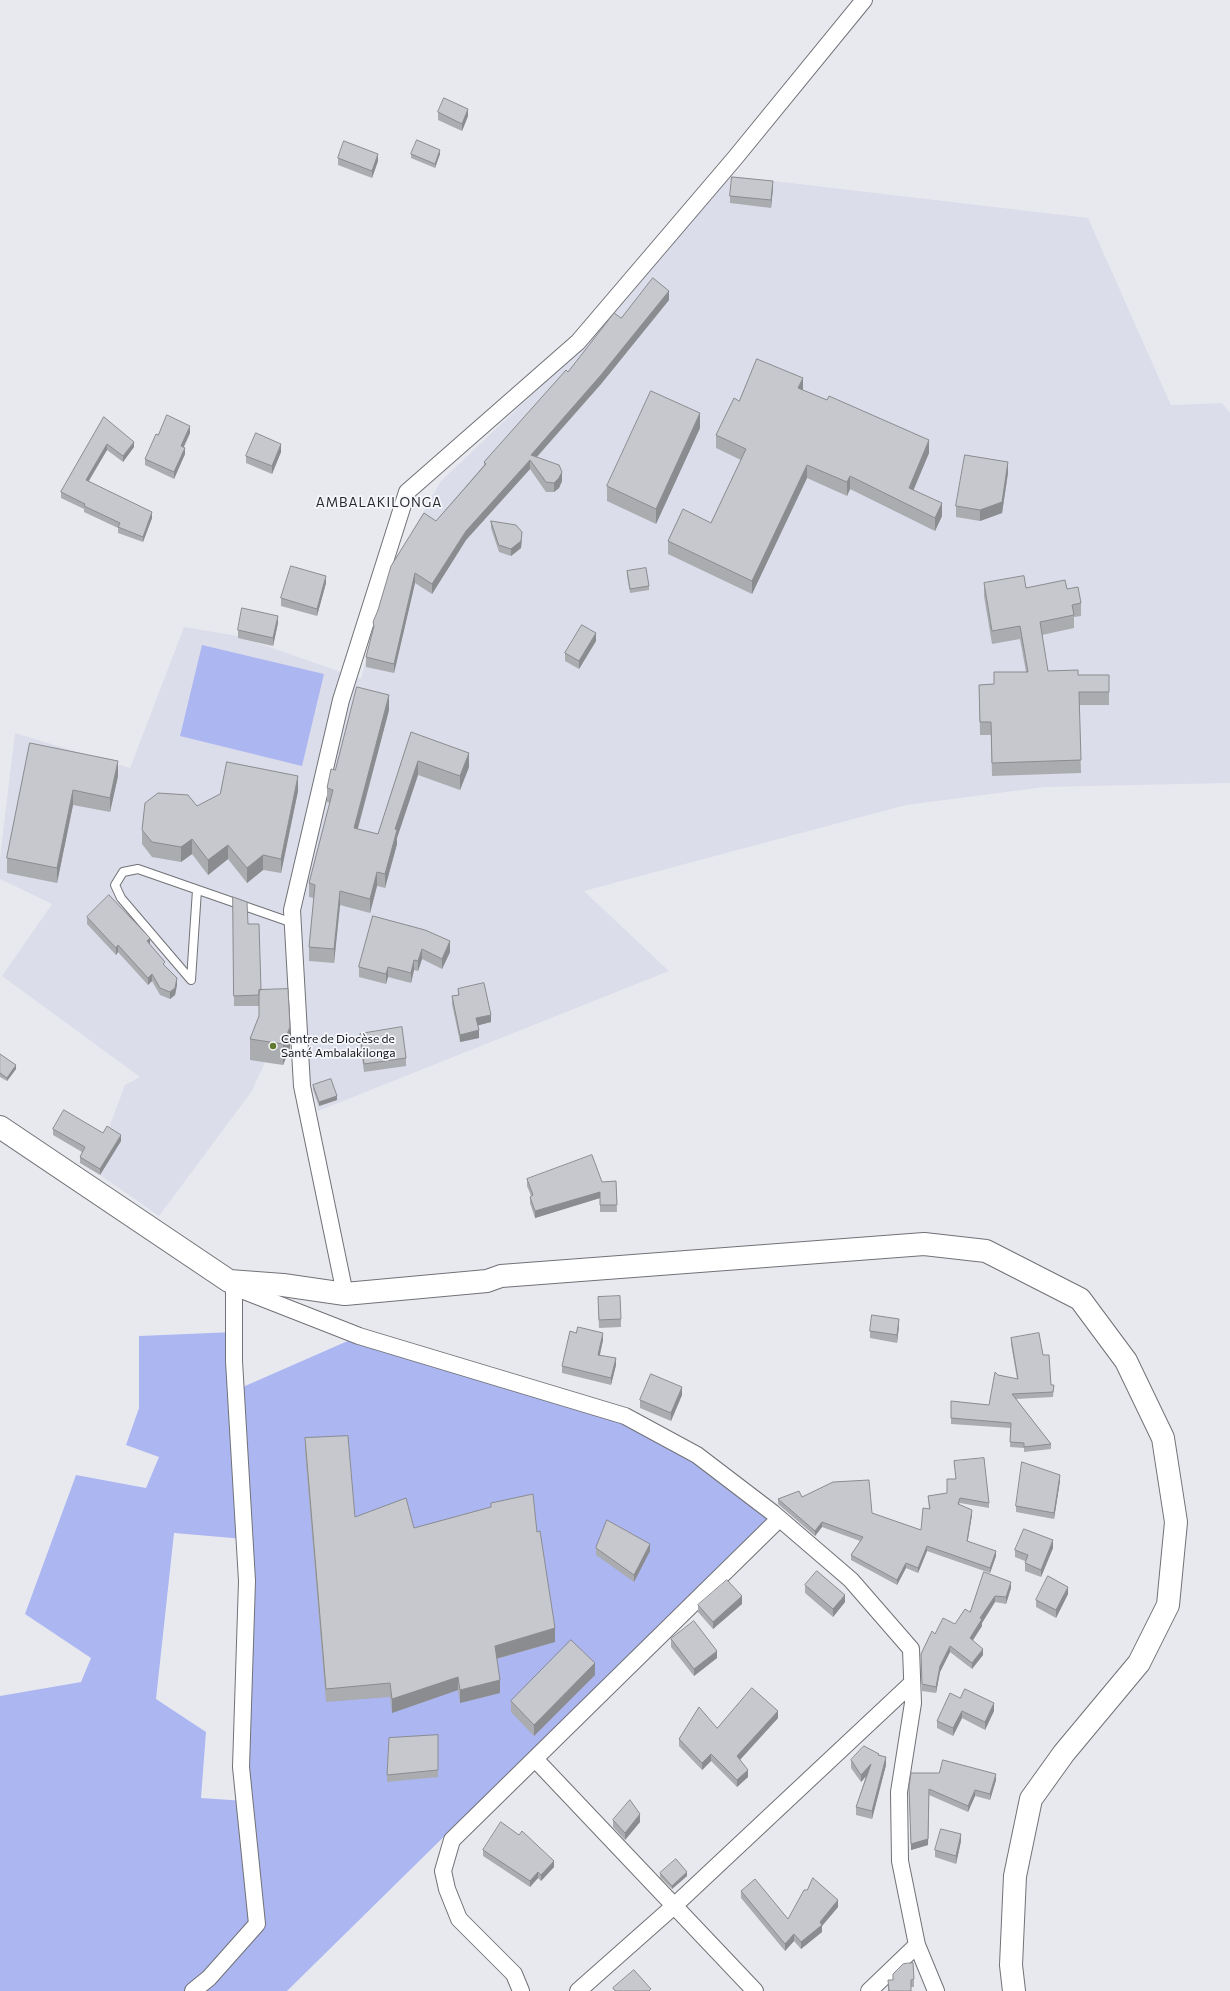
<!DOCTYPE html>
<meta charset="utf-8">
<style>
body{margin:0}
canvas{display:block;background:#e8e9ef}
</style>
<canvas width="1230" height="1991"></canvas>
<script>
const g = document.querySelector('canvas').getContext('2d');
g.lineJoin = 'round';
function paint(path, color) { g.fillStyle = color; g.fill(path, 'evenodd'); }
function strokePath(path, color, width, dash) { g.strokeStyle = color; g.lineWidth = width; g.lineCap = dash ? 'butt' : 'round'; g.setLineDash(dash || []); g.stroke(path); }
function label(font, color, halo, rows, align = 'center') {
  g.font = font + ' Commissioner,sans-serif'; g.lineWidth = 3.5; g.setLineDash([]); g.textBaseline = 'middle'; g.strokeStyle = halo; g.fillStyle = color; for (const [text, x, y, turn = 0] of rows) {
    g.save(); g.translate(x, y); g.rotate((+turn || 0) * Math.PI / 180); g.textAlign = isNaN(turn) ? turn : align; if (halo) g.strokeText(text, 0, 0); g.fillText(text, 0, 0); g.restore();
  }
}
const built = new Path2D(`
 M731,176L1088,218L1171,405L1222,403L1230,413V783L1045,787L906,805L584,891L669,971L318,1111L309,1074L307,1027L280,1029L252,1091L159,1216L100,1175L107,1133L125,1085L140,1077L2,976L52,904L0,879V857L15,733L130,768L184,627L238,636L361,679L388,573L441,481L583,346Z`);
const green = new Path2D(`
 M202,645L324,674L302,766L180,736Z
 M234,1332L236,1390L359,1336L625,1416L773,1513L287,1991H0V1696L81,1682L91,1658L25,1614L76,1475L146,1488L159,1457L126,1445L139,1408V1336ZM174,1533L244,1539L245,1801L201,1798L206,1732L156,1699Z`);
const lane = new Path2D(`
 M197,890L191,980L121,898L115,885L123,872L138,869L293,923`);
const street = new Path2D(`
 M231,1284L234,1287L359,1336L625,1416L697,1455L773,1513L851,1580L911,1649L913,1703L899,1792L900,1861L917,1945L936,1991
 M345,1294L302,1086L292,910L341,700L407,492L578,342L735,158L864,0
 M536,1760L755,1991
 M193,1991L209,1978L257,1924L241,1767L247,1581L234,1361V1287
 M521,1991L514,1974L459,1919L447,1889L443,1871L452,1840L779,1519
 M578,1991L674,1906L912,1683
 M869,1991L917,1945`);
const secondary = new Path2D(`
 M0,1127L229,1281L283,1285L345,1294L487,1281L501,1276L924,1244L986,1251L1080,1299L1126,1361L1163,1438L1176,1522L1168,1605L1139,1663L1064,1753L1031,1799L1015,1876L1011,1965L1014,1991`);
const wall = new Path2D(`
 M438,112L468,116L462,131L438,120Z
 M411,154H440L435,168L411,158Z
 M338,158L378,161L372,178L338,165Z
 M773,188L771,208L730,203V196Z
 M669,300L601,384L537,457L562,481L559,488L554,492H546L530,469L466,540L432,594L415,583L394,673L366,667V657L373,630V622L436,521L484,465V462L568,372L621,318Z
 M803,390L929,453L913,490L942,516L935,531L850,489L847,496L807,478L752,594L668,554V541L711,523L741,460L716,448V435L739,401Z
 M104,417L134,447L123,462L107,450L89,481L152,518L143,542L118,533V528L84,512V509L61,498V492Z
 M700,428L656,524L607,501V486Z
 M190,433L184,447L185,454L174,479L145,465V459L158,435Z
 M281,452L272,474L246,463V456Z
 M1008,473L1002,513L980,521L956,517V506Z
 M491,521L522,540L521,548L511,556L499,552L491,528Z
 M627,571L649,586V590L630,593L627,575Z
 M326,583L317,616L281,606V598Z
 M984,583L1026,588L1081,603V616L1074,617V628L1042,635L1048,671L1078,675H1109V705H1079L1081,773L992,776L991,735H980L979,685L994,684L1026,672L1020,639L992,644L984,596Z
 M278,623L273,646L238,638V630Z
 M596,641L579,669L565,661V653Z
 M389,710L358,829L378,834L411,732L469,767L460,790L418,775L397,838V844L385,888L377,886L370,913L340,905L334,963L309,961V947L314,898L309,897V883L330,803L327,802V788L335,770Z
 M30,743L118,776L110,812L73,805L57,883L7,873V858Z
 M298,791L281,873L263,870L247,883L228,859L208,875L192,854L181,862L152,857L142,844V830L197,806Z
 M233,897L261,990L290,1048L283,1065L250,1060V1039L259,1016V1006H234Z
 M373,916L450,952L442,969L422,959L418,971L414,970L411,983L388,977L386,984L359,977V967Z
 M87,917L150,945L165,966L177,985L175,995L170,999L160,995L152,981L148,985L118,952L116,955L87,924Z
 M458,989L491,1022L478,1025L479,1038L460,1042L452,1004V996L458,995Z
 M360,1034L406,1058V1066L364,1072L360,1041Z
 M0,1055L16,1069L7,1081L0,1077Z
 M313,1085L337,1100L319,1106L313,1089Z
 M53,1129L103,1133L121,1141L100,1175L80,1163V1157L82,1152L53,1135Z
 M527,1179L602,1182L616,1181L617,1212H600V1198L535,1218L530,1203V1197L531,1196L527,1186Z
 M598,1304L621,1319V1327L599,1328Z
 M899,1326L897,1343L870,1338V1331Z
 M1011,1338L1043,1355L1051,1385H1054L1053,1397L1016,1399L1051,1444V1449L1024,1452V1448L1010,1447L1011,1428L951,1424V1401L989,1405L998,1375L1017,1379L1011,1344Z
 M603,1340L600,1355L616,1365L611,1385L562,1373V1366Z
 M682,1395L671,1421L640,1408V1400Z
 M305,1438L355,1517L414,1528L491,1507V1503L537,1532L555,1642L497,1659L500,1693L460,1703L458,1690L392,1713L390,1697L326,1702L305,1451Z
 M954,1461L989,1503V1508L960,1503L959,1504L972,1515L967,1541L996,1556L990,1573L927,1551L918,1573L906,1568L897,1585L851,1560V1555L860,1541L822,1527L815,1536L778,1504V1499L802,1497L872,1513L921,1530L929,1509L928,1496L947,1493L956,1479Z
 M1060,1481L1054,1519L1016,1512V1506Z
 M596,1548L650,1551L634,1582L596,1555Z
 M1053,1548L1041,1577L1025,1571V1561L1015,1557V1550Z
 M984,1572L1011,1588L1006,1604L995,1602L982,1623V1626L972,1640L983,1655L972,1669L950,1652L940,1672L936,1693L922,1691L921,1654L935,1634L955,1624L970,1612Z
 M805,1585L845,1602L833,1617L805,1593Z
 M1068,1594L1056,1618L1036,1607V1600Z
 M742,1604L713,1629L698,1612V1605Z
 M671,1639L717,1658L694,1676L671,1647Z
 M595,1675L534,1736L511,1712V1701Z
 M960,1698L994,1711L985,1730L962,1718L953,1736L937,1728V1721Z
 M778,1718L740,1760L748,1777L737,1787L711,1761L702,1770L679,1746V1739L717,1728Z
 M438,1735V1777L387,1782V1775Z
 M879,1755L886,1765L872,1819L856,1815V1807L866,1776L861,1782L851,1768V1760Z
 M996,1780L990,1800L975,1796L968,1812L929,1795L928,1845L911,1850L909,1787Z
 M613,1820L640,1822L625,1840L613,1827Z
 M961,1841L956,1864L935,1857V1850Z
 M483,1850L554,1867L541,1881L538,1878L530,1887L483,1856Z
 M660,1873L687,1876L672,1889L660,1877Z
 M741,1891L788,1919L838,1907L822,1926V1932L801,1949L794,1941L785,1951L741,1898Z
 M893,1974L914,1979V1987H911V1991H888V1980H893Z`);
const shadedWall = new Path2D(`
 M468,109V116L462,131V124Z
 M440,150V154L435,168V164Z
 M378,154V161L372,178V171Z
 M773,181V188L771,208V200Z
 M669,291V300L601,384L532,462L531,455Z
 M803,378V391L798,388Z
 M700,413V428L656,524V509Z
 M190,426V433L181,452V446Z
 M929,440V453L909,501V488Z
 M134,442V447L123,462V456Z
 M107,444V450L86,485V480Z
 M281,444V452L272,474V466Z
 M185,448V454L174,479V472Z
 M530,460V469L466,540L432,594V584L466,531Z
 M1008,462V473L1002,513L980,521V510Z
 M807,465V478L752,594V581Z
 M562,472V481L559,488L554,492V483Z
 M850,476V489L847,496V482Z
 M942,503V516L935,531V518Z
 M152,512V518L143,542V537Z
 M522,532L521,548L511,556V549Z
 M415,573V583L394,673V664Z
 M326,576V583L317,616V609Z
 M278,616V623L273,646V638Z
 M596,633V641L579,669V661Z
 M389,695V710L354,842V828Z
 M469,753V767L460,790V776Z
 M118,761V776L110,812V798Z
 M418,761V775L397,838V844L385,888V874L395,829Z
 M298,776V791L281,873V859Z
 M73,790V805L57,883V868Z
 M192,839V854L181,862V847Z
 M228,845V859L208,875V860Z
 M263,855V870L247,883V868Z
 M377,872V886L370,913V899Z
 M340,891V905L334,963V949Z
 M150,938V945L147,941Z
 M450,941V952L442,969V959Z
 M118,945V952L116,955V948Z
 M422,949V959L418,971V961Z
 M414,960V970L411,983V973Z
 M388,967V977L386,984V974Z
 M152,974V981L148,985V978Z
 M177,978V985L175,995L170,999V992Z
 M491,1015V1022L476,1026V1018Z
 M290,1027V1048L283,1065V1044Z
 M479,1030V1038L460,1042V1035Z
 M16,1065V1069L7,1081V1078Z
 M337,1096V1100L319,1106V1102Z
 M121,1135V1141L100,1175V1169Z
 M600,1192V1198L535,1218V1211Z
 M899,1319V1326L897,1343V1335Z
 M603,1333V1340L598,1362V1355Z
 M616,1358V1365L611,1385V1378Z
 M682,1387V1395L671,1421V1413Z
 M1060,1475V1481L1054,1519V1513Z
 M972,1510V1515L967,1546V1541Z
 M822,1522V1527L815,1536V1531Z
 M1053,1540V1548L1041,1577V1570Z
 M650,1544V1551L634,1582V1575Z
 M927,1546V1551L918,1573V1568Z
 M996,1551V1556L990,1573V1568Z
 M906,1563V1568L897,1585V1580Z
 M1011,1582V1588L1006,1604V1597Z
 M1068,1587V1594L1056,1618V1610Z
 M845,1595V1602L833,1617V1609Z
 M742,1596V1604L713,1629V1622Z
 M995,1596V1602L982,1623V1626L970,1645V1638L980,1618Z
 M555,1628V1642L495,1659V1646Z
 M950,1646V1652L940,1672L936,1693V1687L940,1666Z
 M983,1649V1655L972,1669V1663Z
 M717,1651V1658L694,1676V1669Z
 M595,1663V1675L534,1736V1725Z
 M458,1677V1690L392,1713V1699Z
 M500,1680V1693L460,1703V1690Z
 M994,1703V1711L985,1730V1722Z
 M778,1711V1718L737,1763V1756Z
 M962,1711V1718L953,1736V1728Z
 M711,1754V1761L702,1770V1763Z
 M886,1757V1765L872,1819V1811Z
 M871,1764V1771L861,1782V1775Z
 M748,1770V1777L737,1787V1780Z
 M996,1774V1780L990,1800V1794Z
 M975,1790V1796L968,1812V1806Z
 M929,1795L928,1845L911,1850V1844Z
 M640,1814V1822L625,1840V1833Z
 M961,1834V1841L956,1864V1856Z
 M554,1861V1867L541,1881V1875Z
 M538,1872V1878L530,1887V1881Z
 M687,1872V1876L672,1889V1886Z
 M838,1900V1907L822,1926V1932L801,1949V1942L820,1922Z
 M794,1934V1941L785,1951V1944Z`);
const building = new Path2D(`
 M444,98L468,109L462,124L438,112Z
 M417,140L440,150L435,164L411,154Z
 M344,141L378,154L372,171L338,158Z
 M732,177L773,181L771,200L730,196Z
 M653,278L669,291L601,375L531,455L559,465L562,472L559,478L554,483L546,482L530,460L466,531L432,584L415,573L394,664L366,657L374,626L373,622L378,610L391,566L424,513L436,521L486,464L484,462L566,370L568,372L614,313L621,318Z
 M757,359L803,378L798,388L827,400L829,396L929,440L909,488L942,503L935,518L850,476L847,482L807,465L752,581L668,541L683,509L711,523L746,449L716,435L734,398L739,401Z
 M651,391L700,413L656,509L607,486Z
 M167,415L190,426L181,446L185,448L174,472L145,459L156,434L158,435Z
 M104,417L134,442L123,456L107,444L86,480L152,512L143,537L118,527L120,523L84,506L85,504L61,492Z
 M256,433L281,444L272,466L246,456Z
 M965,455L1008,462L1002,502L980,510L956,506Z
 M491,521L516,525L522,532L521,541L511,549L499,545Z
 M291,566L326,576L317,609L281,598Z
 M646,568L649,586L630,589L627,571Z
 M1024,576L1026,588L1065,580L1067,589L1078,587L1081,603L1072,605L1074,615L1040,622L1048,671L1078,670V675H1109V692H1079L1081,760L992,763L991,722H980L979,685L994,684V672H1028L1020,626L992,631L984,583Z
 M242,608L278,616L273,638L238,630Z
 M582,625L596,633L579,661L565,653Z
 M357,687L389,695L354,828L378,834L411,732L469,753L460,776L418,761L395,829L397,830L385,874L377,872L370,899L340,891L334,949L309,947L315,885L309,883L333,790L327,788L331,769L335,770Z
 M30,743L118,761L110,798L73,790L57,868L7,858Z
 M227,762L298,776L281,859L263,855L247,868L228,845L208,860L192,839L181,847L152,842L142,830L145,803L158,793L188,795L197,806L220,794Z
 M109,895L150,938L147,941L165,962L163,964L177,978L175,988L170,992L160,988L152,974L148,978L118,945L116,948L87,917Z
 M233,897L247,902L248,924H259L261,990H259V995L234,996Z
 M373,916L425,930L450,941L442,959L422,949L418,961L414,960L411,973L388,967L386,974L359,967Z
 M484,983L491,1015L476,1018L479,1030L460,1035L452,996L459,995L458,989Z
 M288,989L290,1027L283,1044L250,1039L259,1016V990Z
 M402,1027L406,1058L364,1064L360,1034Z
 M0,1054L16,1065L7,1078L0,1073Z
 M331,1079L337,1096L319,1102L313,1085Z
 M64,1110L103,1133L107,1126L121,1135L100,1169L80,1157L85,1147L53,1129Z
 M592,1155L602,1182L616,1181L617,1205H600V1192L535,1211L530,1197L533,1195L527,1179Z
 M620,1296L621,1319L599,1320L598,1297Z
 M872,1315L899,1319L897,1335L870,1331Z
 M578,1327L603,1333L598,1355L616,1358L611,1378L562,1366L570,1331L576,1333Z
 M1039,1333L1043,1355H1049L1051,1385H1054L1053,1392L1012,1394L1051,1444L1024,1447V1443L1010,1442L1011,1423L951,1418V1401L989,1405L995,1372L998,1375L1018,1379L1011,1338Z
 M651,1374L682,1387L671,1413L640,1400Z
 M348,1436L355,1517L406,1498L414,1528L491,1507V1503L533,1494L537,1532L540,1531L555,1628L495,1646L500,1680L460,1690L458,1677L392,1699L390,1683L326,1689L305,1438Z
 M984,1458L989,1503L960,1498L958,1504L972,1510L967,1541L996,1551L990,1568L927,1546L918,1568L906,1563L897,1580L851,1555L863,1537L822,1522L815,1531L778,1499L799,1491L802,1497L833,1482L869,1480L872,1513L921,1530L923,1508L930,1509L928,1496L947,1493V1479H956L954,1461Z
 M1022,1462L1060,1475L1054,1513L1016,1506Z
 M607,1520L650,1544L634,1575L596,1548Z
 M1024,1529L1053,1540L1041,1570L1025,1563L1028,1555L1015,1550Z
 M817,1571L845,1595L833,1609L805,1585Z
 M984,1572L1011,1582L1006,1597L995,1596L980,1618L982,1619L970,1638L983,1649L972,1663L950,1646L940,1666L936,1687L922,1684L921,1654L932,1631L935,1634L943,1618L955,1624L965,1609L970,1612Z
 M1048,1576L1068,1587L1056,1610L1036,1600Z
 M727,1580L742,1596L713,1622L698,1605Z
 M694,1621L717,1651L694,1669L671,1639Z
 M571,1640L595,1663L534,1725L511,1701Z
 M752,1688L778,1711L737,1756L748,1770L737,1780L711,1754L702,1763L679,1739L699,1707L717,1728Z
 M965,1689L994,1703L985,1722L962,1711L953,1728L937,1721L950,1693L960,1698Z
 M438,1735V1770L387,1775L389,1738Z
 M864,1746L879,1754L878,1755L886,1757L872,1811L856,1807L871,1764L861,1775L851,1760Z
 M943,1760L996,1774L990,1794L975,1790L968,1806L929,1789L928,1839L911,1844L909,1787L911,1773H939Z
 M630,1800L640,1814L625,1833L613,1820Z
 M501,1822L519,1835L522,1831L554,1861L541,1875L538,1872L530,1881L483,1850Z
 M941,1829L961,1834L956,1856L935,1850Z
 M676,1859L687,1872L672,1886L660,1873Z
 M813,1878L838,1900L820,1922L822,1925L801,1942L794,1934L785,1944L741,1891L755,1879L788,1919L804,1890H807Z
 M913,1963L914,1979L911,1980V1991H889L888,1980H893V1974L903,1964Z
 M634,1970L651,1989L649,1991H615L613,1988Z`);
const markers = [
 [273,1046,4,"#607b2f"]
];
const poiNames = [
 ["Centre de Diocèse de",281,1039],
 ["Santé Ambalakilonga",281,1053]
];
const neighbourhoodNames = [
 ["AMBALAKILONGA",379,503]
];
paint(built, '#dbdeea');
paint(green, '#acb7f2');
strokePath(lane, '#717277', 10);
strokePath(street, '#717277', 18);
strokePath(secondary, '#717277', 24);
strokePath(lane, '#fff', 8);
strokePath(street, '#fff', 16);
strokePath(secondary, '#fff', 22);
paint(wall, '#abacb0');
paint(shadedWall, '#8b8c90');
paint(building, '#c7c8cd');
strokePath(building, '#8b8c90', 1);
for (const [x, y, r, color] of markers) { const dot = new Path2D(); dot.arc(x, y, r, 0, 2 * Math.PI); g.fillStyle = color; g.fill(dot); strokePath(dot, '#f6f7fc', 1.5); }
label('12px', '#141517', '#f6f7fc', poiNames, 'left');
g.letterSpacing = '1px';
label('13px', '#28292d', '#f6f7fc', neighbourhoodNames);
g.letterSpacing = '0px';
</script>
